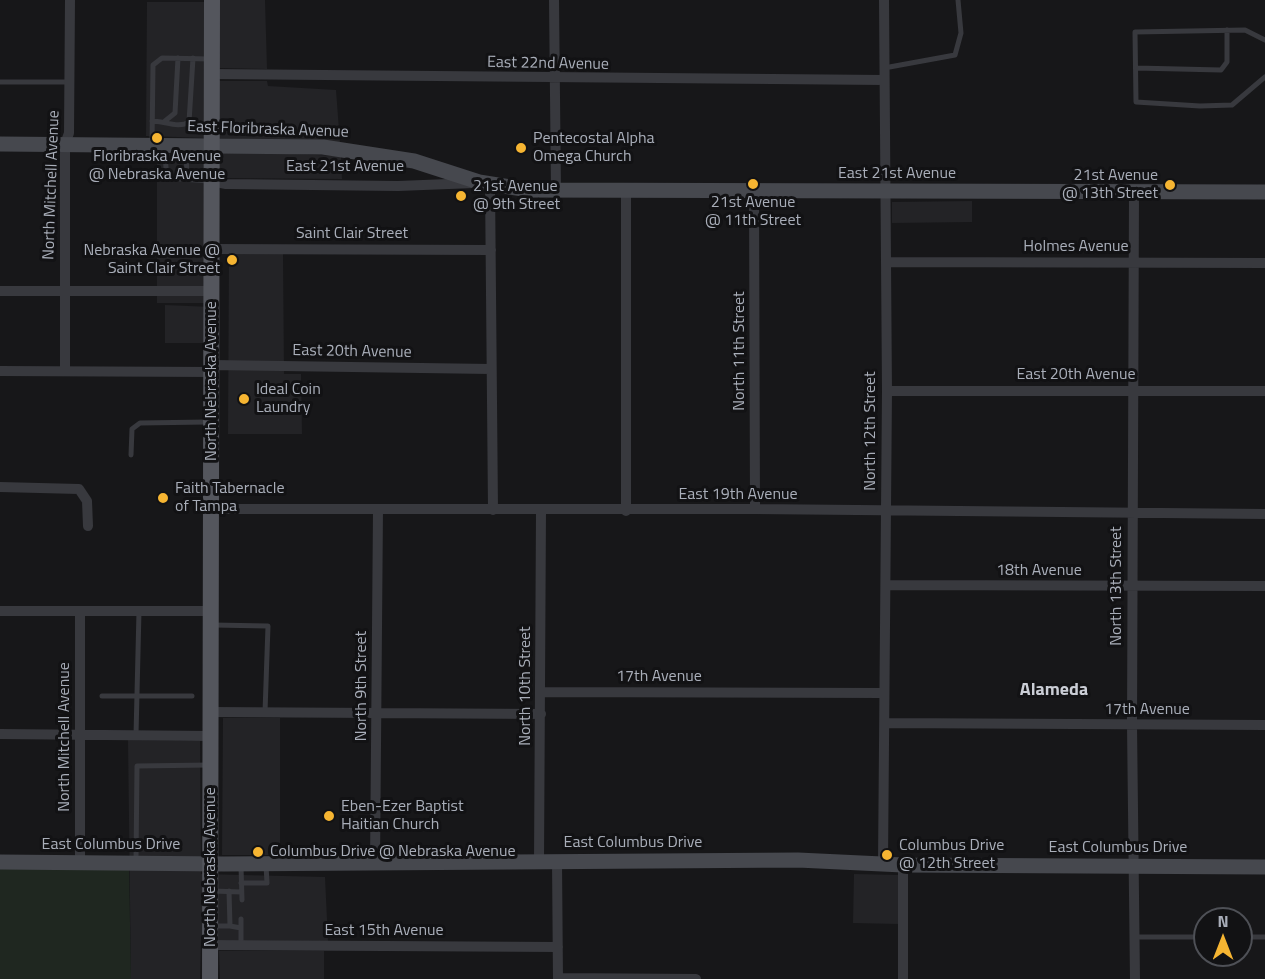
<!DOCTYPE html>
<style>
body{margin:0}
#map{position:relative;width:1265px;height:979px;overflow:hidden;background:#171719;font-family:"Titillium Web",sans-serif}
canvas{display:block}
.north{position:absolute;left:1193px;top:907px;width:60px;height:60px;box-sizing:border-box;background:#121214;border:2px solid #4e5056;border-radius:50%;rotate:0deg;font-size:16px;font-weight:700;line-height:24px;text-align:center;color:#a9aeb9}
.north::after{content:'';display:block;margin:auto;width:21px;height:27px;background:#f6b532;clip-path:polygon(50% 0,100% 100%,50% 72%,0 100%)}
</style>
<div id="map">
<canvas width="1265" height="979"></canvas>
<div class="north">N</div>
</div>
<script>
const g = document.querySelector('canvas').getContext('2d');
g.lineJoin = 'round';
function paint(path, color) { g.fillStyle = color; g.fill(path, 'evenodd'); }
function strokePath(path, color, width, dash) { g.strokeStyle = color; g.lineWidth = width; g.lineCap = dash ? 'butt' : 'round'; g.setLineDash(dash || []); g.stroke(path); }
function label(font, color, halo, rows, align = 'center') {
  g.font = font + ' "Titillium Web",sans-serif'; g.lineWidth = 6; g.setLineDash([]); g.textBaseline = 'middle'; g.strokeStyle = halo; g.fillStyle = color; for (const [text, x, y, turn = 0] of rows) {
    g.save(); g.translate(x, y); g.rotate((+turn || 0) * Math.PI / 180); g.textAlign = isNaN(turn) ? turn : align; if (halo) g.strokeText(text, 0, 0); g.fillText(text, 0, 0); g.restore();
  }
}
const built = new Path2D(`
 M218,0H265L267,69L218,68Z
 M147,2H206L207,138L146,136Z
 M218,81H267L268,86L336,90L340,143L218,138Z
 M218,151L341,156L342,179L219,178Z
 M157,154H210V303H157Z
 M972,201V222L892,223V202Z
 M229,254H283L284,374H301L302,434H228Z
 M165,305L212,307V343H165Z
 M223,718H280V855H222Z
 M128,740L200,741L201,874L325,877L328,941L201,940L200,979H131Z
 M854,874L898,875V924L853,923Z
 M219,951H324V979H220Z`);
const green = new Path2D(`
 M0,867L129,868L131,979H0Z`);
const lane = new Path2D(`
 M1265,40L1245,30L1135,32L1136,102L1200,106L1232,105L1265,77
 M884,68L955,55L961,33L958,0
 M1136,68L1221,70L1227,62V30
 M0,82H69
 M152,121C164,121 179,129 189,122L193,58
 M165,121L175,113L178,58
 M152,144L153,65L162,58L210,59
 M164,146L167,178L209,181
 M186,146L187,178
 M131,455L132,429L140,423L207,422
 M213,625L268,626L265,712
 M102,696H192
 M136,735L139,611
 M136,861L137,766L209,765
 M241,866L242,900
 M241,883H267L266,865
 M213,891L241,892
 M229,891L230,926L241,928
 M212,926H230
 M1135,937H1205
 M1241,937H1265
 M241,945V919`);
const street = new Path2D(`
 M554,0L556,191
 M212,74L884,80
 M211,181L226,184L398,186L474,183
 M490,184L493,510
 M626,192V511
 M754,192L755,509
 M1134,193L1132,725L1135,979
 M212,249L491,250
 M887,262L1265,263
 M0,291H212
 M212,365L491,369
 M0,371L212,372
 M65,371V144L69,133L70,0
 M887,391H1265
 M0,487L79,489L87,501L88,526
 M212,509H755L1265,514
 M886,585L1265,586
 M0,611H211
 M541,692L884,693
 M211,712L541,714
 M885,723L1265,725
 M0,734L211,736
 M539,861L541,511
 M557,861L558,979
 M883,862L887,391L884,0
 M80,863V611
 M375,863L378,510
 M210,945L558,947
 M558,978L696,979
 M903,979V865`);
const secondary = new Path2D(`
 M0,144L323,147L414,161L479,182L529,190L1265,192
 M0,862L224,864L798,860L903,865L1265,867`);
const primary = new Path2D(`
 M210,979L212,0`);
const markers = [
 [157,138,6,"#f6b532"],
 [521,148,6,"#f6b532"],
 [753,184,6,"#f6b532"],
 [1170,185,6,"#f6b532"],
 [461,196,6,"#f6b532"],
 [232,260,6,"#f6b532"],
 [244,399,6,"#f6b532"],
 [163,498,6,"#f6b532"],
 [329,816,6,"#f6b532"],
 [258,852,6,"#f6b532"],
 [887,855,6,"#f6b532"]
];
const streetNames = [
 ["East 22nd Avenue",548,64,1],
 ["East Floribraska Avenue",268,130,2],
 ["East 21st Avenue",345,167],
 ["East 21st Avenue",897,174],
 ["North Mitchell Avenue",52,185,-88],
 ["Saint Clair Street",352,234],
 ["Holmes Avenue",1076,247],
 ["North 11th Street",740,351,-90],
 ["East 20th Avenue",352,352,1],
 ["East 20th Avenue",1076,375],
 ["North Nebraska Avenue",212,381,-90],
 ["North 12th Street",871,431,-90],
 ["East 19th Avenue",738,495],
 ["18th Avenue",1039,571],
 ["North 13th Street",1117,586,-90],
 ["17th Avenue",659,677],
 ["North 9th Street",362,686,-90],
 ["North 10th Street",526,686,-90],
 ["17th Avenue",1147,710],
 ["North Mitchell Avenue",65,737,-90],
 ["East Columbus Drive",633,843],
 ["East Columbus Drive",111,845],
 ["East Columbus Drive",1118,848],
 ["North Nebraska Avenue",211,867,-90],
 ["East 15th Avenue",384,931]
];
const poiNames = [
 ["Pentecostal Alpha",533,139],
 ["Omega Church",533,157],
 ["Floribraska Avenue",157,157,"center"],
 ["@ Nebraska Avenue",157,175,"center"],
 ["21st Avenue",1158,176,"right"],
 ["@ 13th Street",1158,194,"right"],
 ["21st Avenue",473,187],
 ["@ 9th Street",473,205],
 ["21st Avenue",753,203,"center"],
 ["@ 11th Street",753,221,"center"],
 ["Nebraska Avenue @",220,251,"right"],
 ["Saint Clair Street",220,269,"right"],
 ["Ideal Coin",256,390],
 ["Laundry",256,408],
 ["Faith Tabernacle",175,489],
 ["of Tampa",175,507],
 ["Eben-Ezer Baptist",341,807],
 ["Haitian Church",341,825],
 ["Columbus Drive",899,846],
 ["@ 12th Street",899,864],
 ["Columbus Drive @ Nebraska Avenue",270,852]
];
const neighbourhoodNames = [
 ["Alameda",1054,691]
];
paint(built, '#232326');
paint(green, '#1f2720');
strokePath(lane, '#38393e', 5);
strokePath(street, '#38393e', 10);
strokePath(secondary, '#46484e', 15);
strokePath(primary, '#54565d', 16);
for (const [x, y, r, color] of markers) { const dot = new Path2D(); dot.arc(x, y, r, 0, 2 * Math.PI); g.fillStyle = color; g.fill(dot); strokePath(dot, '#121214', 2); }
label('16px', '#a9aeb9', '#121214', streetNames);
label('16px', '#a9aeb9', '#121214', poiNames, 'left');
label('bold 18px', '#cacdd5', '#121214', neighbourhoodNames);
</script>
